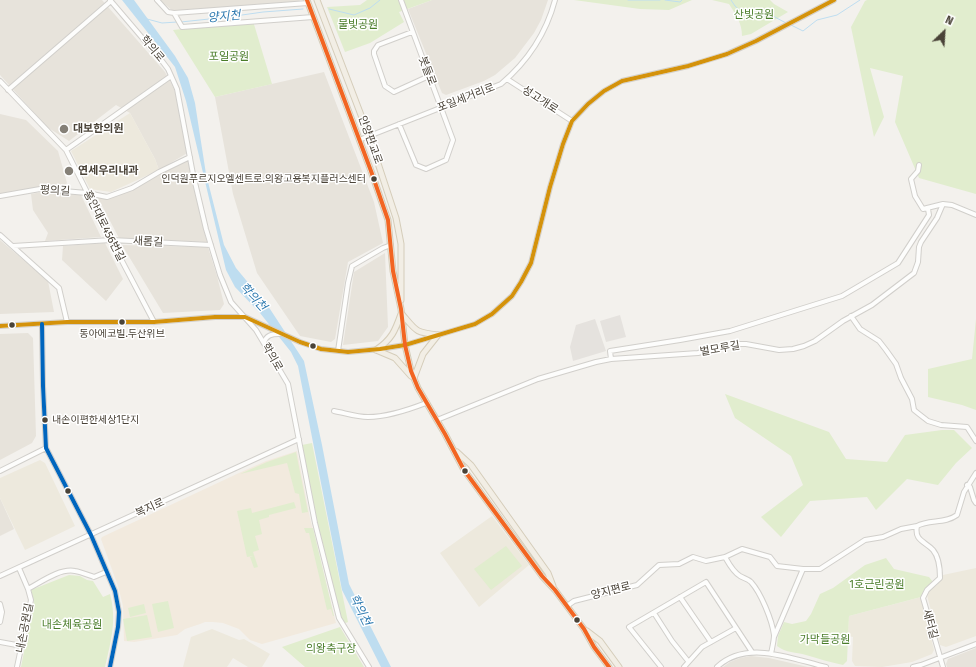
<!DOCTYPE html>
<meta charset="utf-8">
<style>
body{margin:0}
#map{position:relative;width:976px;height:667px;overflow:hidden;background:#f3f1ed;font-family:"Fira Sans",sans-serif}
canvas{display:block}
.north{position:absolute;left:924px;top:12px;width:40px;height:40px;-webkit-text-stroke:3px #fff;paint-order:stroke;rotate:25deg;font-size:11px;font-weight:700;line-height:16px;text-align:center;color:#4a4338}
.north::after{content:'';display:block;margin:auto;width:14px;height:18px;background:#4a4338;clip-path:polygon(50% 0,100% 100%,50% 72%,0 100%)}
</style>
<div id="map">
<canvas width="976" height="667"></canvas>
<div class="north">N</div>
</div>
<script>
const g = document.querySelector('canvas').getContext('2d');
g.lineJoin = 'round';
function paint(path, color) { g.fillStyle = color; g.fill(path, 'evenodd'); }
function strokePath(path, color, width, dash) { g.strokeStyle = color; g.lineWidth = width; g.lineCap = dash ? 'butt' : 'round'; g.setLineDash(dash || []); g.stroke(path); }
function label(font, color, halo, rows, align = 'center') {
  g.font = font + ' "Fira Sans","Noto Sans KR",sans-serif'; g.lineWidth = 3; g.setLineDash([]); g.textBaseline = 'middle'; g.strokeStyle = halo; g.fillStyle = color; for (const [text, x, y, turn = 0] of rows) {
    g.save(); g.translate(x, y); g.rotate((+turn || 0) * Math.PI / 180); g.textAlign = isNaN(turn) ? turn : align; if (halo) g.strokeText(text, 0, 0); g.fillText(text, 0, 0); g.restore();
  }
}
const residential = new Path2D(`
 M0,0H102L165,72L174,89L187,136L189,152L159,170L155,159L130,113L116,105L69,141L47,127L0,75Z
 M160,0H301L296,2L174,12Z
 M432,0H548L541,20L534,33L515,58L495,75L484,81L446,95L442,93L408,9Z
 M324,72L374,202L383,243L348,262L335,339L331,342L300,336L257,273L233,194L215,97Z
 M0,114L26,120L58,151L67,183L62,189L39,188L0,196Z
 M190,158L192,173L203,227L207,242L119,238L98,198H109Z
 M42,192L81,195L101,237L45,241L48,233L33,210L31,194Z
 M0,240L48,281L54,312L0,314Z
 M105,243L123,279L106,301L62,260L63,246Z
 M122,245L208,247L217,276L224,304L220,310L163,313Z
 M385,253L388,327L378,341L343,345L354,272Z
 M28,333L33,338L36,436L32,443L0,460V334Z
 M0,498L14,529L0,536Z
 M976,648V667H947L946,664L948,659Z
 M751,656L769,658L808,667H723L730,662L740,658Z`);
const commercial = new Path2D(`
 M297,451L310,518L336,623L262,644L250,640L239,629L223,623L213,622H205L200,624L185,629L177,635L134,642L124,641L123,606L118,586L101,539L102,537L239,473L266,461Z`);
const education = new Path2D(`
 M130,113L155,159L159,170L111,192L90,189L71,151Z
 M40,460L45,463L75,526L25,550L0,498V478Z
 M492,516L529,565L479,607L440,553Z
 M976,568V636L946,647L940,645L927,595L929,591L937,585L943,575Z
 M921,597L934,650L932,654L912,662L882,667L855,666L852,661L853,637L848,636L849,616Z
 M212,629L239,640L244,639L270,654L262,667H248L233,658L227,667H183L191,637Z`);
const green = new Path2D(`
 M367,0H432L399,12L404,22L370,43L345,52L327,7L360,5Z
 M574,0H692L669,10L640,9Z
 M712,0H770L774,4L788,12L751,34L742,36C742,23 736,15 729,4Z
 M867,0H976V194L919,178L895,122L903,76L870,68L884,117L874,137L851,27L865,1Z
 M253,21L272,84L215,97L173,30Z
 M976,319V410L962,405L928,397V369L972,359Z
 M725,394L829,432L846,459L887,462L905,435L942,430H954L972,448L956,463L938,485L907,479L876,510L867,497L810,501L781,537L761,517L803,485L791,456L735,418Z
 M312,443L348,622L343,624L317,523L302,445Z
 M296,452L308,512L302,513L299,494L295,493L287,463L240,474L267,462Z
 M294,502L296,508L269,515V517L259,520L262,534L255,536L259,550L253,552L258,567L254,568L250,557L253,556L247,557L237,511L251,508L252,513Z
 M304,528H313L334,616H333L331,609L327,610L309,533H306Z
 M506,546L522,566L491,590L474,569Z
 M886,558L894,569L929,577L933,582L925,589L921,597L849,616L847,661L843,665C830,662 819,659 806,655C796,652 786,653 777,646L778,636L784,622L792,624L806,621L811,614L820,594L833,588L865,565Z
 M69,575L80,576L87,580L93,581L103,597L110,594C117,620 111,641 105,667H21L34,602L31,590Z
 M168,601L174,628L158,632L152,604Z
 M144,604L146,613L130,617L128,608Z
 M147,615L152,637L127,641L123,619Z
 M340,627L364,667H305L282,647Z`);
const parking = new Path2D(`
 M620,315L626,337L606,342L600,321Z
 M595,319L606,351L573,361L570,347L576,325Z`);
const water = new Path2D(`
 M122,0H134L175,56L188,78L195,103L206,174L224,245L236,268L270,309L304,361L322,445L349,584L391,667H381L342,590L298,366L291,352L260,313L235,287L226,270L186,101L175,67Z`);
const stream = new Path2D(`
 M628,0H660
 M665,0L680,2L682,0
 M731,0L735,6L748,18L771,15L786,23
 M329,9L354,15L370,8L380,0
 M147,19L162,23L177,22
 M181,22L228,17L263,12L303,9
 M791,25L803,31L817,20L837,15L860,0`);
const minor = new Path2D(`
 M110,0L162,61L168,69L177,89L193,174L206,229L220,275L231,302L256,330L288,384L315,523L339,618L369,667
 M157,0L168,12L174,13
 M308,3L174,13L182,27L313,17
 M412,32L378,45L374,51V54L385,86L394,92L429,76
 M507,79L572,121
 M0,81L66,150L111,240L154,322
 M8,90L111,1
 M399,124L416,165L426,169L446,160L453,140L401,0
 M359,140L501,84C527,62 546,34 555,0
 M66,150L171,76
 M919,165L918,171L911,179L915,196L923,209L943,204L952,205L976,215
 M0,196L40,189L87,193L107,197L132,188L159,172L190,157
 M0,235L59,288L67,322
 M13,246L111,240L211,245
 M851,316L860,329L879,341L886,350L896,364L901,378L912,399L914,410L919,414L928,421L941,425L967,427L976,441
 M42,324L43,386L46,448L91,535L115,591L119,612L118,627L110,667
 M0,326L67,322H154L215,317H245L300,342L321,349L348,352L380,349L405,345L475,324L492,314L512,296L521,282L531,263L550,187L563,144L572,121L588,104L604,91L622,81L688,66L727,54L756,41L834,0
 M264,343C266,335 272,334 279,334
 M338,351L348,283L352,266L383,248L391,245
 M611,359L610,351L680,340L730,331L842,296L898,263L929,215L928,209
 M334,411C345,413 357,417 368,417C388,417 408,410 426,403
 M437,420L538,379L596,362L611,359L698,353L735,344H746L779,350L793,349L804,346L815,341L843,321L872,305L914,273L918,262L919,247L921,242L937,218L943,204
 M0,471L46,448
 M967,485L970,487L974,500L976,503
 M725,557L742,549L770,557L777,566L803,569
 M0,576L299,439
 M28,589C41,582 60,568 75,571C81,572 88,575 94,577L106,572
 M680,597L711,642
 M0,604L2,612L0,622
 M567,606L574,601L637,585L659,565L679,564L693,557L706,561L725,557C729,564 733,572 740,576C743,578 748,579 751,582C761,593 772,620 774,635C774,641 772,648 771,654
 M654,613L672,641L688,661
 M774,637L803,569H820L865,540L883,537L901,529L917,526
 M0,642L22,646
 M17,667L31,600L28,589L19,568
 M661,667L629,627L706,582L752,652
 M684,667L702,647L736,628
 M717,667C747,639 792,659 826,667
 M913,667L921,665L976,644
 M943,667L923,598L927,590L940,578C940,569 939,557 933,550C925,541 914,541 917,526C929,519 945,524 957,515L964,492L976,473`);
const major = new Path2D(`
 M307,0L371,171L388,220L393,271L401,309L405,345L411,371L418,388L445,434L464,470L542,576L555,590L584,629L594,647L609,667
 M317,0L369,136L396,218L401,244V300
 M402,314C417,332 415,332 438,335
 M376,350L395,358L411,376
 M376,350C392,339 395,331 401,314
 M414,378L423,354L438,335
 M457,452L471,465L548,573L553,586
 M587,631L600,641L619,667`);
const bus1 = new Path2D(`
 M0,326L67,322H154L215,317H245L300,342L321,349L348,352L380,349L405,345L475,324L492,314L512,296L521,282L531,263L550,187L563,144L572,121L588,104L604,91L622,81L688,66L727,54L756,41L834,0`);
const bus2 = new Path2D(`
 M307,0L371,171L388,220L393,271L401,309L405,345L411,371L418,388L445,434L464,470L542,576L555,590L584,629L594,647L609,667`);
const bus3 = new Path2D(`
 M42,324L43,386L46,448L91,535L115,591L119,612L118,627L110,667`);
const markers = [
 [64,129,5,"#858077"],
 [69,171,5,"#858077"],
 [374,179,3.5,"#4a4338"],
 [122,322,3.5,"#4a4338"],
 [12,325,3.5,"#4a4338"],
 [313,346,3.5,"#4a4338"],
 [45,420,3.5,"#4a4338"],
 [465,471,3.5,"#4a4338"],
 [68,491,3.5,"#4a4338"],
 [577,620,3.5,"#4a4338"]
];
const busNames = [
 ["인덕원푸르지오엘센트로.의왕고용복지플러스센터",366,179],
 ["동아에코빌.두산위브",122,334,"center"],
 ["내손이편한세상1단지",52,420,"left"]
];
const parkNames = [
 ["산빛공원",754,15],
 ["물빛공원",358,25],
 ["포일공원",229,57],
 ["1호근린공원",877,585],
 ["내손체육공원",72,625],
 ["가막들공원",825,640],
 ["의왕축구장",331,649]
];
const streetNames = [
 ["학의로",152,49,50],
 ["봇들로",427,71,69],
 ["포일세거리로",466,98,-21],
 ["성고개로",540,100,33],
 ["안양판교로",370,140,70],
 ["평의길",55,191,3],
 ["흥안대로456번길",104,226,63],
 ["새롬길",148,242,3],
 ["벌모루길",720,349,-10],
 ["학의로",272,357,60],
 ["복지로",150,508,-25],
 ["양지편로",611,591,-14],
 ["새터길",930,624,75],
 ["내손공원길",25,628,-79]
];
const poiNames = [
 ["대보한의원",73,129],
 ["연세우리내과",78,171]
];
const waterNames = [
 ["양지천",224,17,-5],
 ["학의천",253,297,48],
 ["학의천",360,610,64]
];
paint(residential, '#e7e3db');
paint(commercial, '#f2eade');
paint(education, '#ede9dd');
paint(green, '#e1edce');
paint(parking, '#e5e2de');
paint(water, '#beddf0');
strokePath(stream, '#beddf0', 1);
strokePath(minor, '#d1cfcb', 6);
strokePath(major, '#d5cdba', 7);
strokePath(minor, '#fdfdfc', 4);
strokePath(major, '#f2eee5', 5);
strokePath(bus1, '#d4920b', 4);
strokePath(bus2, '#f26522', 4);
strokePath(bus3, '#0065bd', 4);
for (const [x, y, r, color] of markers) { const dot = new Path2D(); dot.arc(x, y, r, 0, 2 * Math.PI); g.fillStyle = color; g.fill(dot); strokePath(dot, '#fff', 1.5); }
label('10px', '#4a4338', '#fff', busNames, 'right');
label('11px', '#4a7d2a', '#fff', parkNames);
label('11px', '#4a4338', '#fff', streetNames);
label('bold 11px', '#4a4338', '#fff', poiNames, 'left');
label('italic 12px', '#2e7ab0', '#fff', waterNames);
</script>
